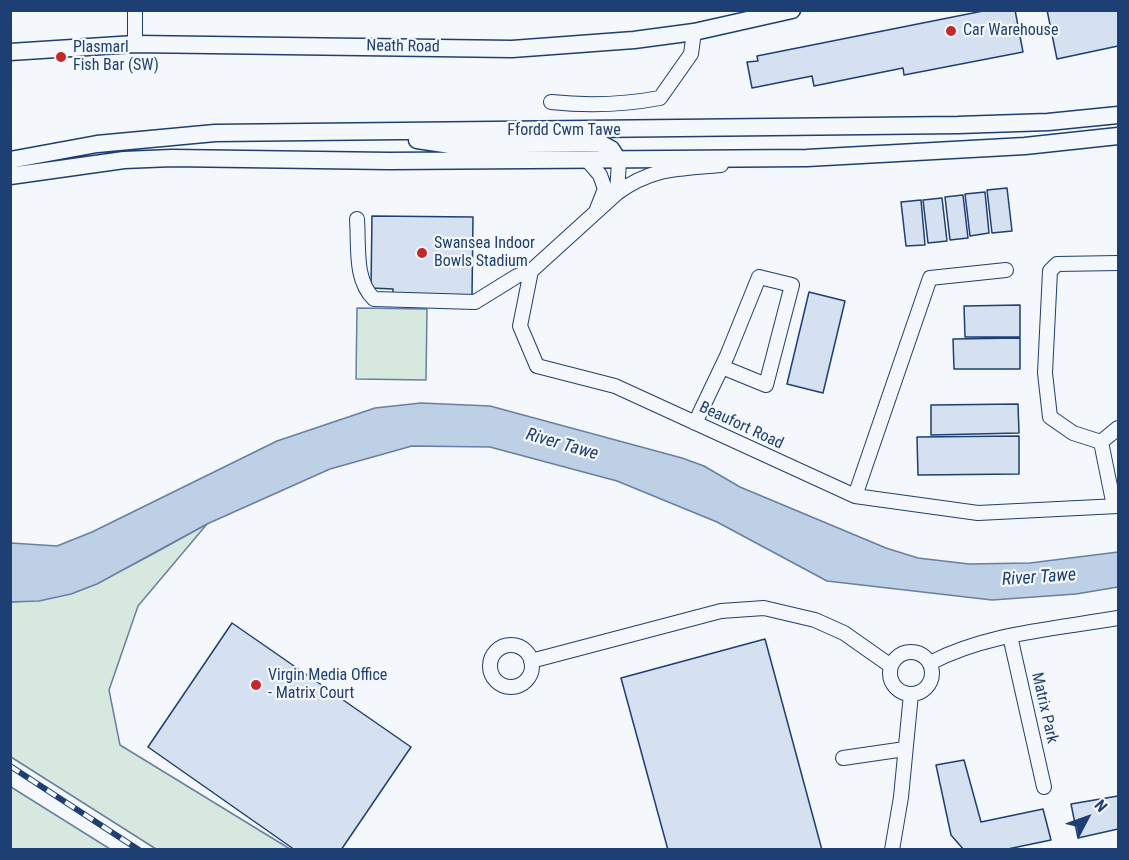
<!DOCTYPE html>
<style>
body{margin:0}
#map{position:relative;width:1129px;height:860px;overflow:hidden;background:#f4f7fb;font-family:"Roboto Condensed",sans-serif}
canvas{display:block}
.frame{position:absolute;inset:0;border:12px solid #1d3f73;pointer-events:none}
.north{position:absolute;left:1057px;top:788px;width:60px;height:60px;-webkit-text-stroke:4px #f4f7fb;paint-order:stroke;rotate:49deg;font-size:16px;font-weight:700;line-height:24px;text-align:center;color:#1d3f73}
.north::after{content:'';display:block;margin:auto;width:21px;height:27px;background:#1d3f73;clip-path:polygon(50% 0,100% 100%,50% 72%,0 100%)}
</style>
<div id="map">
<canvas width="1129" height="860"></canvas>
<div class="frame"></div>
<div class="north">N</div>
</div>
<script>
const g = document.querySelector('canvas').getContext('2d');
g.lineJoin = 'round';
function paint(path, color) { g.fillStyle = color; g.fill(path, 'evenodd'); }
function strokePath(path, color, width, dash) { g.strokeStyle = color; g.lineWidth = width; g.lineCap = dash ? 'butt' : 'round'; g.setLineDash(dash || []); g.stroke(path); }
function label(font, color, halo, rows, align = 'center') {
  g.font = font + ' "Roboto Condensed",sans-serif'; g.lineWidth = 4.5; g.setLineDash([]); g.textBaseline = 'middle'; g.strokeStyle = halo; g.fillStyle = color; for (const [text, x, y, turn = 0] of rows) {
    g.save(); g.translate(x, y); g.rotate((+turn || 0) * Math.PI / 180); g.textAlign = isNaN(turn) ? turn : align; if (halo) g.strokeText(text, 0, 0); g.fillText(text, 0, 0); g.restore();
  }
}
const green = new Path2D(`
 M357,308L427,309L426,380L356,379Z
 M207,524L138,606L109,690L120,745L290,849H156L11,757L10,602C84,599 144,558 207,524Z
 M10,787H11L110,849H11Z`);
const water = new Path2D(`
 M421,403L490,406L682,458L704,466L740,487L886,548L918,558L969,564L1030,563L1118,552V587L1076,594L992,600L827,581L717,522L617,481L490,447L412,446L330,469L207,524L97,584L71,594L39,601L11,602V543L57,546L92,532L277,441L375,408Z`);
const building = new Path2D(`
 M988,10H1015L1023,52L904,75L903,68L814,86L812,76L752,88L747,62L758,61L757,56Z
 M1047,10H1118V46L1057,59Z
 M1007,188L1012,231L992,233L987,190Z
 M985,192L989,233L970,236L965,194Z
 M963,195L968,238L950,240L945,197Z
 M942,198L947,241L928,243L923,200Z
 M921,200L925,245L906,246L901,202Z
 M372,216L473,217L472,298L393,297V289L371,288Z
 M809,292L845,301L823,393L787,384Z
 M1020,305V337H965L964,306Z
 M1020,338V369H954L953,339Z
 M1018,404L1019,433L931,435V405Z
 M1019,436V474L918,475L917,437Z
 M232,623L411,747L341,850H295L148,747Z
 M765,639L822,850H668L621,678Z
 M964,760L981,822L1043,809L1051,840L1003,850H964L951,835L936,765Z
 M1118,796V829L1078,838L1071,804Z`);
const minor = new Path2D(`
 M135,10V44
 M551,102C589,106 622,105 660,98L691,54L694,32
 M588,161L600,175L605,189L597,209
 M619,161L617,193L531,271L520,326L537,366L615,386L855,496L978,513L1118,506
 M617,193C652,167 679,169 721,165
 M357,219C359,246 354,280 374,299L475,302L517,276L531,271
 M695,423L727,356L759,277L792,285L766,385L722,367
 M1101,442L1073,433L1050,417L1045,373L1050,271L1057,264L1118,263
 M1101,442L1114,506
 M1101,442L1118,428
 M855,496L930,278L1006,270
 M1010,636L1044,787
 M490 666a21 21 0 1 1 42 0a21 21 0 1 1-42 0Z
 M890 673a21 21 0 1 1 42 0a21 21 0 1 1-42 0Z
 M531,661L721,611L764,608L815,620L844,633L891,666
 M930,663C987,633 1055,629 1118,618
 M843,758L905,749
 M892,850L901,797L911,694`);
const major = new Path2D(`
 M10,52L135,44L512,49L634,40L694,32L792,10
 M417,140L451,145L600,143L611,149L619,161
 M10,160L97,144L215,133L958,125L1048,122L1118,115
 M10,176L124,160L172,158L389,161L807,158L1025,146L1118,136`);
const rail = new Path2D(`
 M10,766L139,850`);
const markers = [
 [951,31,6,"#c62828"],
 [61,57,6,"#c62828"],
 [422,253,6,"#c62828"],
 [256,685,6,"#c62828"]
];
const poiNames = [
 ["Car Warehouse",963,31],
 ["Plasmarl",73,48],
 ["Fish Bar (SW)",73,66],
 ["Swansea Indoor",434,244],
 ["Bowls Stadium",434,262],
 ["Virgin Media Office",268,676],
 ["- Matrix Court",268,694]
];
const streetNames = [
 ["Neath Road",403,47,1],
 ["Ffordd Cwm Tawe",564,131],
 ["Beaufort Road",741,426,25],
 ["Matrix Park",1044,708,77]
];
const waterNames = [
 ["River Tawe",562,445,16],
 ["River Tawe",1039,578,-4]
];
paint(green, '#d7e8df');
strokePath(green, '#687fa3', 1.5);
paint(water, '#bed0e5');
strokePath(water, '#687fa3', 1.5);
paint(building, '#d5e0f0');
strokePath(building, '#1d3f73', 1.5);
strokePath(minor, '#1d3f73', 16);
strokePath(major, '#1d3f73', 19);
strokePath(minor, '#f4f7fb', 14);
strokePath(major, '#f4f7fb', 16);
strokePath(rail, '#1d3f73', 6);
strokePath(rail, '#f4f7fb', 4, [11]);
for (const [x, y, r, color] of markers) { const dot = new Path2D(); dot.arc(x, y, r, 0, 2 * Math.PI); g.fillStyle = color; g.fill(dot); strokePath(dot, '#f4f7fb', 2); }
label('16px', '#1d3f73', '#f4f7fb', poiNames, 'left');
label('16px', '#1d3f73', '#f4f7fb', streetNames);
label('italic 18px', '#1d3f73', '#f4f7fb', waterNames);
</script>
